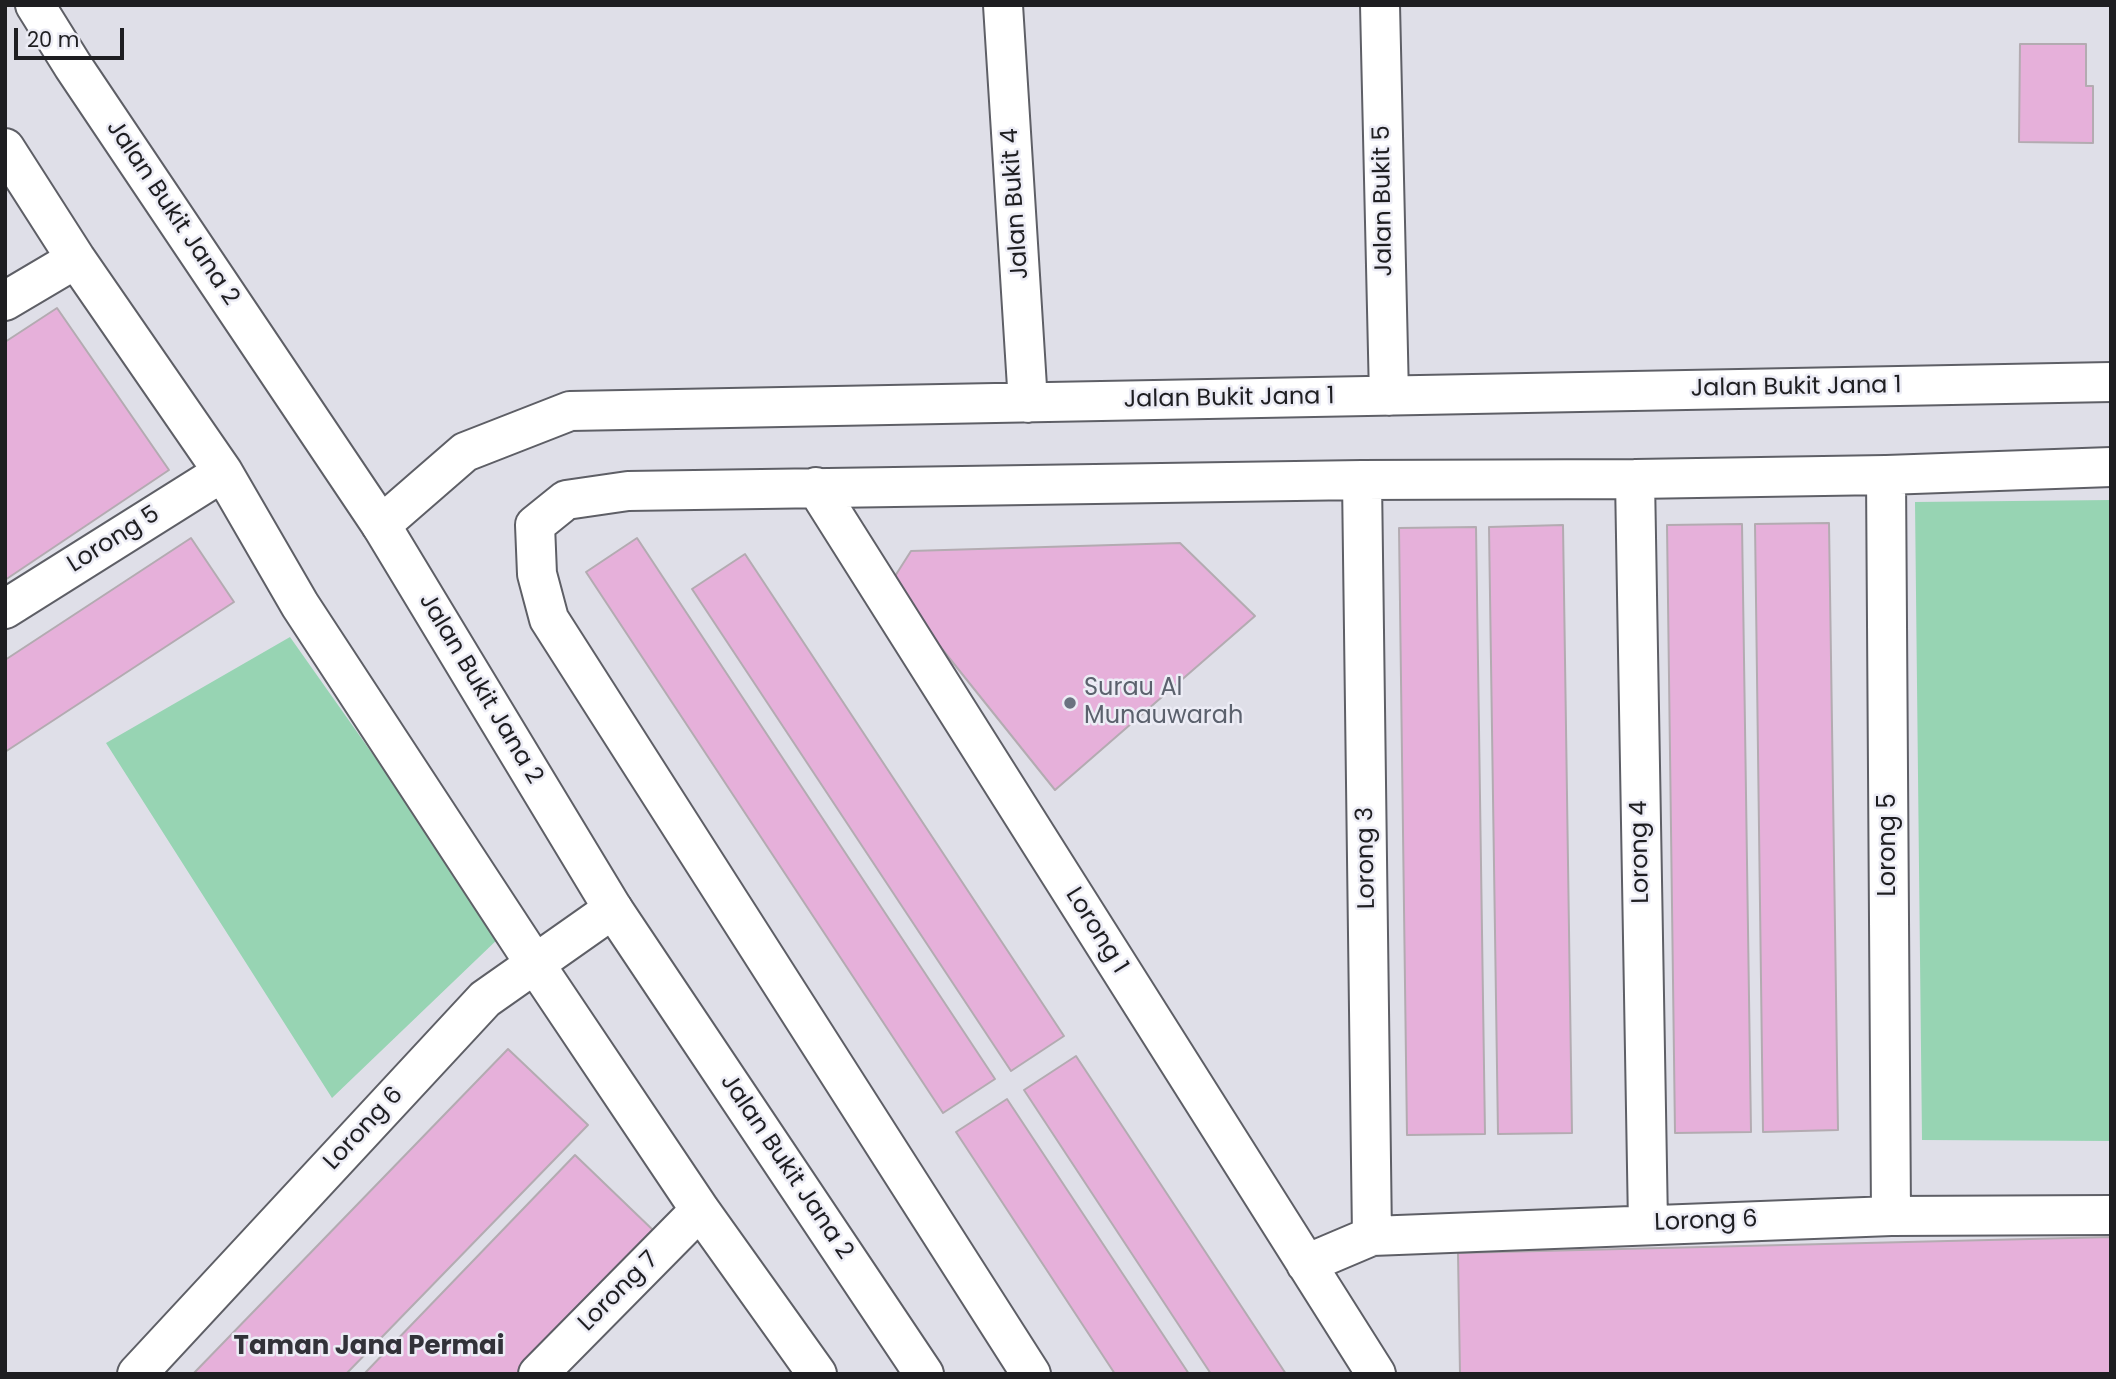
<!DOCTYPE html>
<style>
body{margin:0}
#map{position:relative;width:2116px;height:1379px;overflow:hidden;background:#dfdfe8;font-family:Poppins,sans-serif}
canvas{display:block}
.frame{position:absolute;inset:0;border:7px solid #1e1e21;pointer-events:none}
.scale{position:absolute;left:14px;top:28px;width:110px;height:32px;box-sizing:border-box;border:4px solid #1e1e21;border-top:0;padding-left:9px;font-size:21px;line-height:24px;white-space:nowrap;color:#1e1e21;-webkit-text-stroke:5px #ececf5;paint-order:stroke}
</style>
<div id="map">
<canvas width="2116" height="1379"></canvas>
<div class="frame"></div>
<div class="scale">20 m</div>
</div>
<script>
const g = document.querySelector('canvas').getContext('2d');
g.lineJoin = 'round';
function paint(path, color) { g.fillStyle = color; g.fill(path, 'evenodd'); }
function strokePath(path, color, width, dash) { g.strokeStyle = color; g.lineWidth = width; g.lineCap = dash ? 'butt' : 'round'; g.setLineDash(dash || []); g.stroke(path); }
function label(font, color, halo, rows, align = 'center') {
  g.font = font + ' Poppins,sans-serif'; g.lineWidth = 5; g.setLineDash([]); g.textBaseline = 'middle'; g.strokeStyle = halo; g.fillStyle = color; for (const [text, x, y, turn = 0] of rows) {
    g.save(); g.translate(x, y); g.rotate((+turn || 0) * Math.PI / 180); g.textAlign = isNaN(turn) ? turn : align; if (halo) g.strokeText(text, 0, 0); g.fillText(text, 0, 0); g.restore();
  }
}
const green = new Path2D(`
 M2111,500V1141L1922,1140L1915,502Z
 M290,637L501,936L332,1098L106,743Z`);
const building = new Path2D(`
 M2020,44H2086V86H2093V143L2019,142Z
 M57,308L169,470L5,580V342Z
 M1829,523L1838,1130L1763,1132L1755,524Z
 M1742,524L1751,1132L1675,1133L1667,525Z
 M1563,525L1572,1133L1498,1134L1489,527Z
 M1476,527L1485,1134L1407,1135L1399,528Z
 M191,538L234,602L5,752V660Z
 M637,538L995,1079L943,1113L586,572Z
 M1180,543L1255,616L1055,790L890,584L911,551Z
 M745,554L1064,1036L1011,1071L692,589Z
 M508,1049L588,1125L346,1374H193Z
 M1076,1056L1286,1374H1211L1024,1090Z
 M1007,1099L1189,1374H1115L956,1132Z
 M575,1155L655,1232L517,1374H364Z
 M2111,1237V1374H1460L1458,1253Z`);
const street = new Path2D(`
 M1003,5L1028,403
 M1380,5L1389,396
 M5,148L76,259L223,472L300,605L535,964L700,1210L817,1374
 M5,301L76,259
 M1886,475L1891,1216
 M1635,479L1648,1224
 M1362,480L1372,1236
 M816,487L1376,1374
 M381,525L465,452L570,411L2111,382
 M5,609L223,472
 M1306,1264L1372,1236L1891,1216L2111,1215
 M137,1374L485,999L613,909
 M538,1374L700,1210
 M1031,1374L549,619L537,574L535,525L566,500L628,491L1362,480L1635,479L1886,475L2111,467`);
const secondary = new Path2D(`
 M35,5L73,66L381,525L613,909L924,1374`);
const markers = [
 [1070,703,7,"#6b7280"]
];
const streetNames = [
 ["Jalan Bukit 5",1384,201,-91],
 ["Jalan Bukit 4",1016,204,-94],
 ["Jalan Bukit Jana 2",172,213,56],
 ["Jalan Bukit Jana 1",1796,388,-1],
 ["Jalan Bukit Jana 1",1229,399,-1],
 ["Lorong 5",114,540,-32],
 ["Jalan Bukit Jana 2",480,689,59],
 ["Lorong 5",1889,845,-90],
 ["Lorong 4",1641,852,-91],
 ["Lorong 3",1367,858,-91],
 ["Lorong 1",1096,931,58],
 ["Lorong 6",364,1129,-47],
 ["Jalan Bukit Jana 2",786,1167,56],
 ["Lorong 6",1706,1222,-2],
 ["Lorong 7",619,1292,-45]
];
const worshipNames = [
 ["Surau Al",1084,689],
 ["Munauwarah",1084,717]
];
const neighbourhoodNames = [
 ["Taman Jana Permai",369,1347]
];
paint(green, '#97d4b3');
paint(building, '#e6b0da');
strokePath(building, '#b3abb1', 2);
strokePath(street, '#5e5f66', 42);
strokePath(secondary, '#5e5f66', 42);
strokePath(street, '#fff', 38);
strokePath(secondary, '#fff', 38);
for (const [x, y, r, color] of markers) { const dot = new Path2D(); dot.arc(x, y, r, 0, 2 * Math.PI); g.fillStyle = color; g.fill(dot); strokePath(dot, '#ececf5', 2.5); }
label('24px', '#1e1e21', '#ececf5', streetNames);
label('24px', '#5b616d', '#ececf5', worshipNames, 'left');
label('bold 26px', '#323239', '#ececf5', neighbourhoodNames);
</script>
